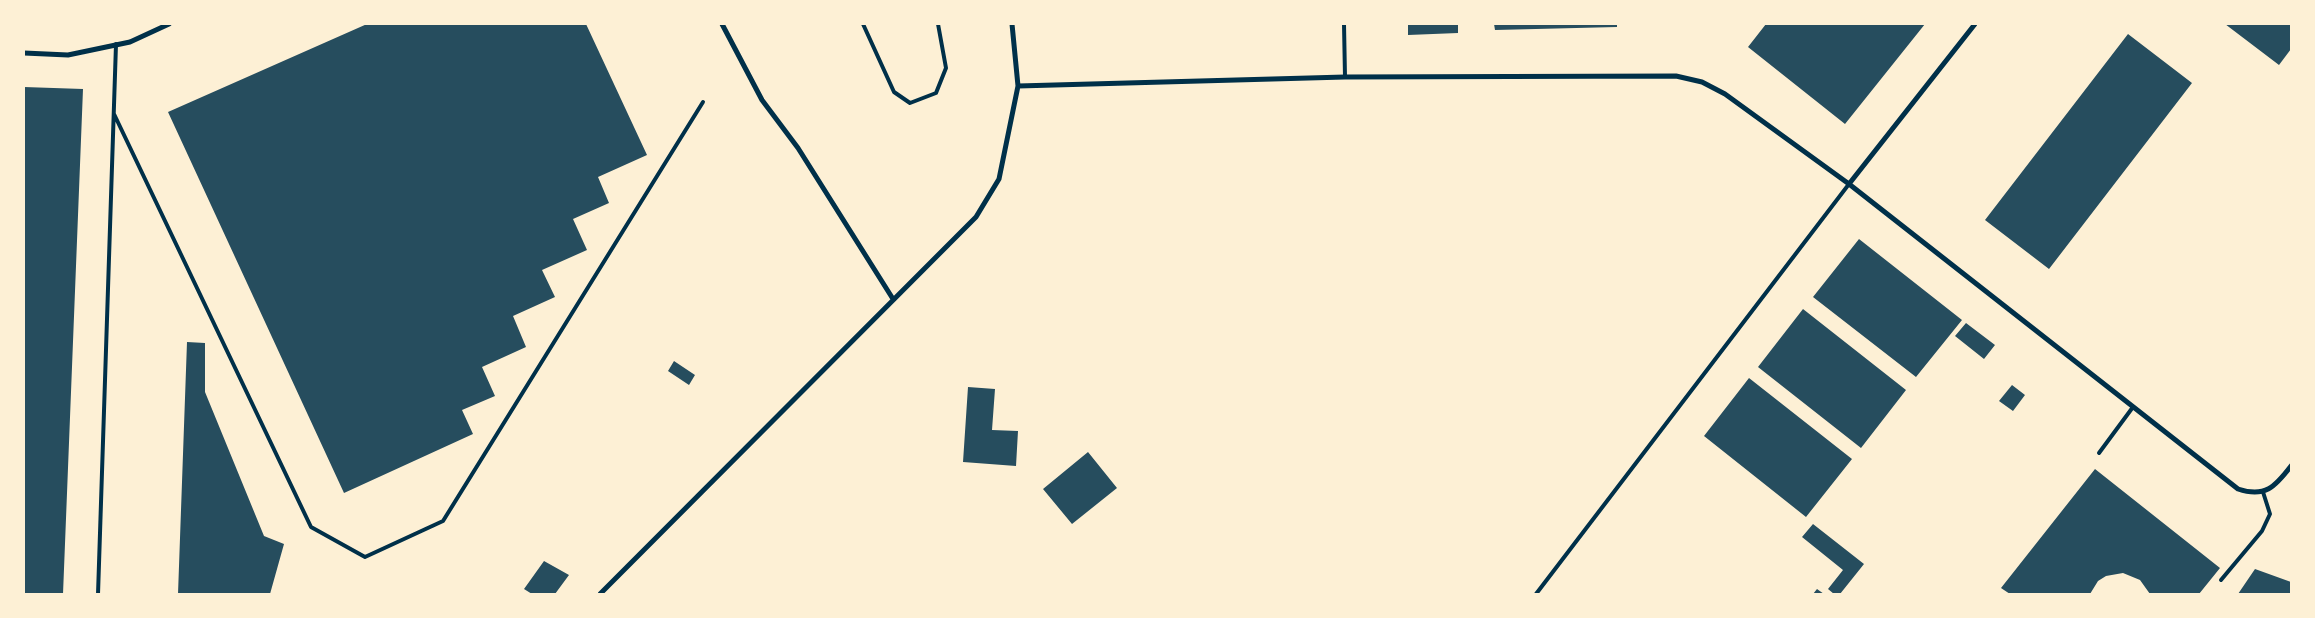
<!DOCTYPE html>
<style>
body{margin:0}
#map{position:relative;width:2315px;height:618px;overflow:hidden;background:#fdf0d5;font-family:"Open Sans",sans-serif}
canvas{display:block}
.frame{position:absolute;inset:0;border:25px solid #fdf0d5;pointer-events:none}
</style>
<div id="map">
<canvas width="2315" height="618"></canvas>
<div class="frame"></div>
</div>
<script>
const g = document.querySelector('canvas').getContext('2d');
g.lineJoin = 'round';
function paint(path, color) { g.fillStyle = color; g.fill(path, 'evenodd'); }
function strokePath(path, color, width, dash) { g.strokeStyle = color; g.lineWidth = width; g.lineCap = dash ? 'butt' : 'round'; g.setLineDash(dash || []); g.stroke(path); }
const building = new Path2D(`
 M367,24H586L647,155L598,177L609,203L573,219L587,250L542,270L555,297L513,316L526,347L482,367L495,396L462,410L473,434L344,493L168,112Z
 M1408,24H1458V33L1408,35Z
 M1494,24H1617V27L1495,30Z
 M1766,24H1925L1845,124L1748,47Z
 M2225,24H2291V49L2279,65Z
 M2128,34L2192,83L2049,269L1985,220Z
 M24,87L83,89L63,594H24Z
 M1859,239L1962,320L1916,377L1813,297Z
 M1803,309L1906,390L1861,448L1758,367Z
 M1966,323L1995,345L1984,359L1955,336Z
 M187,342L205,343V392L264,536L284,544L270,594H178Z
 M674,361L695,375L689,385L668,371Z
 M1749,378L1852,459L1806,517L1704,436Z
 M2012,385L2025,395L2013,411L1999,401Z
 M968,387L995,389L992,430L1018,431L1016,466L963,462Z
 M1088,452L1117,488L1072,524L1043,489Z
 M2095,469L2220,568L2199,594H2150L2140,580L2123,573L2106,576L2098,581L2090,594H2010L2001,588Z
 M1813,524L1864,564L1840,594H1834L1828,589L1843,570L1802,537Z
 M544,561L569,575L555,594H532L524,589Z
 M2255,569L2291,582V594H2238Z
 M1817,589L1824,594H1813Z`);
const service = new Path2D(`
 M863,24L894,92L910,103L936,93L946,68L938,24
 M1344,24L1345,77
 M114,114L311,527L365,557L443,521L703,102
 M2099,453L2133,407
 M2221,580L2262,531L2270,514L2263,492
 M98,594L116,44
 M1536,594L1849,184`);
const minor = new Path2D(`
 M722,24L762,100L798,148L893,299
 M24,53L68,55L130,42L169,24
 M1018,86L1345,77L1676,76L1702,82L1725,94L1849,184L2238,489C2265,498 2275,487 2291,466
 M1849,184L1975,24
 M600,594L976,217L999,179L1018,86L1012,24`);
paint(building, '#264d5e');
strokePath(service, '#003049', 4);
strokePath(minor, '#003049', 5);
</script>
